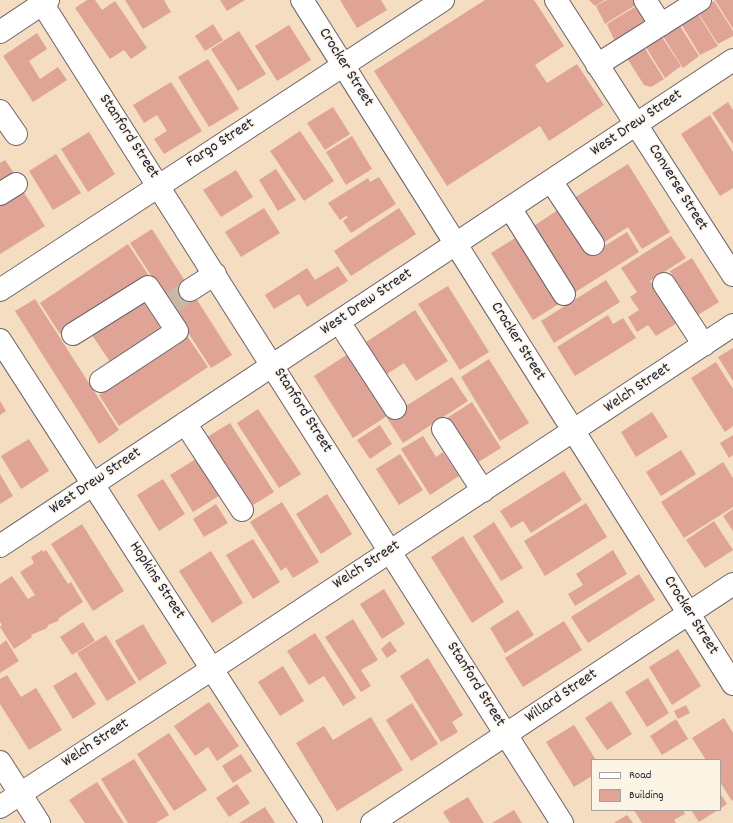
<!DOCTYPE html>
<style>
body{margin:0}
#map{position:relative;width:733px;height:823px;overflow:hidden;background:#f4ddc0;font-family:Dekko,sans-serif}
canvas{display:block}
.legend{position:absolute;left:591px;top:759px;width:130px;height:52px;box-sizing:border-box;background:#fcf5e5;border:1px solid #a5a1a1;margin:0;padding:5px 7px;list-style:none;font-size:12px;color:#22223b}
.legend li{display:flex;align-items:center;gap:8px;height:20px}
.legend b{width:20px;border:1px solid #a5a1a1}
</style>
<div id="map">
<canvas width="733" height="823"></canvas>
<ul class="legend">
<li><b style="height:5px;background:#fff"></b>Road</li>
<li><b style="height:11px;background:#dfa495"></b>Building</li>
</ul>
</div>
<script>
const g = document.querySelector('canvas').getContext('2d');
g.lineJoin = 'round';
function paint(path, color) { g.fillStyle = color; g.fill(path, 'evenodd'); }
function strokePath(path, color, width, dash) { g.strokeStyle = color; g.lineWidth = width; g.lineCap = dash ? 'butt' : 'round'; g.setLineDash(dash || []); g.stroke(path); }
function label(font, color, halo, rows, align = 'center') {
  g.font = font + ' Dekko,sans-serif'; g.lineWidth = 3; g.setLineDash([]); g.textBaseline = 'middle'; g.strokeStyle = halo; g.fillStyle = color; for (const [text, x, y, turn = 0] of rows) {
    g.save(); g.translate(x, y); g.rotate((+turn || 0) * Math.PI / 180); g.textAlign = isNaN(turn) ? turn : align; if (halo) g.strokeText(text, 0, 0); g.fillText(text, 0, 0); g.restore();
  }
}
const building = new Path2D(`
 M87,0H95L102,10L115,1L147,48L131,59L124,50L110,59L75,8Z
 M125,0H164L171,12L143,29Z
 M220,0H245L227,11Z
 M340,0H381L387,10L357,28Z
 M485,0H534L564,46L535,65L547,83L577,64L604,105L549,141L540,126L447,186L374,71Z
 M589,0H605L595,6Z
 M607,0H637L639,3L605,24L596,6Z
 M715,0H733V29Z
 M714,1L733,31V36L718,44L697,11Z
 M640,4L650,20L615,42L607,24Z
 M696,11L718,46L700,55L680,22Z
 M678,23L699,56L683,68L661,33Z
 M213,24L223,40L205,51L195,36Z
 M289,25L311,60L277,81L255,46Z
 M239,31L266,74L238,91L211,49Z
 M37,33L47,49L29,61L40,79L58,67L67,80L33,102L3,56Z
 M660,34L681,66L665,78L644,44Z
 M642,44L664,79L651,87L644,85L625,55Z
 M208,59L239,109L209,127L178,77Z
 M171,82L202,131L164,154L154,139L167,131L157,115L144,123L133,105Z
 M728,102L733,110V144L712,113Z
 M333,107L350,134L325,150L307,123Z
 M710,115L733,152V188L720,196L681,134Z
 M300,131L334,181L304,201L270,151Z
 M89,132L115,174L88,192L61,149Z
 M352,136L372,169L346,185L326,152Z
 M56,154L81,193L53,210L29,171Z
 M5,160L14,173L0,183V163Z
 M628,164L670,232L642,249L628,227L603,243L574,198Z
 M276,169L296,200L278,211L259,180Z
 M236,170L253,197L221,217L203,190Z
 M379,177L396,204L351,233L343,221L348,217L346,216L340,220L328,203L368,178L370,182Z
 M23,191L45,226L0,254V205Z
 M264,208L280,233L241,257L225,232Z
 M399,208L416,234L351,276L334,251Z
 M561,208L590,255L627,232L639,252L574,293L532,227Z
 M152,229L232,355L211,368L130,243Z
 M520,235L562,302L533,320L491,253Z
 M671,236L686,258L650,281L677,323L656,336L648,325L637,332L628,317L639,310L630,297L637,292L621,268Z
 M128,244L149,276L60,334L40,303Z
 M692,258L719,302L698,315L670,271Z
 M338,266L348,281L307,307L299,294L274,309L265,295L307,268L315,280Z
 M606,280L620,302L554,343L541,321Z
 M448,286L489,352L460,370L418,304Z
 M35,299L119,430L99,444L15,311Z
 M143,301L162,330L111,363L92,335Z
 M415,310L448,361L416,381L404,363L384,376L363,344Z
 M608,315L613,324L623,318L636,338L575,376L557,347Z
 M187,336L208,367L119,426L99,395Z
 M733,348V381L718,357Z
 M348,354L387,416L353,438L314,376Z
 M489,359L529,423L500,441L461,377Z
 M716,362L733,389V426L725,432L691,378Z
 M452,377L468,401L403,443L387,418Z
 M0,401L6,411L0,415Z
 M472,402L501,448L472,466L462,441L447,418Z
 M258,409L301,474L279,488L237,423Z
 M652,412L668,437L636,457L621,432Z
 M230,423L274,492L253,505L207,437Z
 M380,425L392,444L370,459L357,440Z
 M733,435V455L729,458L720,443Z
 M423,436L436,457L443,452L459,476L430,495L401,449Z
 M29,439L49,471L21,489L1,456Z
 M681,450L696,474L661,496L646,472Z
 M400,454L423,490L399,505L376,469Z
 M199,457L222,494L193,512L170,475Z
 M723,462L733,478V507L684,538L661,502Z
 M564,471L582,500L531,533L523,521L511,528L500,511Z
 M0,474L13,496L0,504Z
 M163,479L185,514L159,531L137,495Z
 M327,494L352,534L321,554L296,514Z
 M282,502L319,562L293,578L286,567L281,571L250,522Z
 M586,503L607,537L545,576L524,541Z
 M216,504L228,523L204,537L193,519Z
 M733,509V531L723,516Z
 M714,521L733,550L705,568L686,540Z
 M494,522L523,568L501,581L473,536Z
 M82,524L124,591L93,611L51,544Z
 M463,536L504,602L472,623L431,557Z
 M253,539L280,582L253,599L226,555Z
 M42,550L43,552L46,550L68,584L71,582L83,602L59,618L58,621L48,625L47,628L31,635L32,637L14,649L0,627L2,625L0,622V584L12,576L28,599L35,595L20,572L34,563L31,557Z
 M613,550L627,574L575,606L568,594L583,585L576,574Z
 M211,551L243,603L212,623L179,571Z
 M639,574L655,600L588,643L571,617Z
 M384,589L405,624L382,639L360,604Z
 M518,610L534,635L505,653L490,628Z
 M353,619L378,660L361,670L371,686L361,692L325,637Z
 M564,621L582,650L523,687L505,658Z
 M83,622L95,641L72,655L60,637Z
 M143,624L167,663L139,681L115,641Z
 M315,633L356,698L343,706L324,676L309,685L287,651Z
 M106,635L136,683L107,701L77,653Z
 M6,640L19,661L0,673V645Z
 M390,641L397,651L387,658L381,649Z
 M678,649L701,686L672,705L649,667Z
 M428,658L463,715L452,722L458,732L441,742L400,676Z
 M283,666L304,701L280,716L258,682Z
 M76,672L96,704L73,719L53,686Z
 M7,675L21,697L36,688L62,730L29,750L0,704V679Z
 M648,678L669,713L647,727L625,692Z
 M611,701L632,734L607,750L585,718Z
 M209,702L239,746L217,761L208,747L195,756L174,726Z
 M412,703L438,744L411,761L386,720Z
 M686,705L690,713L678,719L674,711Z
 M371,717L403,770L337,811L296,743L324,726L333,740Z
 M724,718L733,733V800L732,801L720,782V760H706L692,738Z
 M676,719L688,739L662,755L650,736Z
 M574,725L596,760H592V776L574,787L546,742Z
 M169,733L207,790L174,811L137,754Z
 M241,754L252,771L233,783L222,766Z
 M134,759L169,815L156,823H128L101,779Z
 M97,782L124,823H85L69,800Z
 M237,784L250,803L229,817L216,798Z
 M720,793L727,804L720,809Z
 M468,797L484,823H450L443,812Z
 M265,807L275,823H239Z
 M514,810L522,823H492Z
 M634,810H683L685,814L674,820L676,823H642Z
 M691,810H718L699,822Z
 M627,815L633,823H614Z`);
const minorTunnel = new Path2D(`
 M169,304L190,290`);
const minor = new Path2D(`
 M40,0L562,823
 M302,0L733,684
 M556,0L733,275
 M645,0L661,25
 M0,32L48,0
 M597,65L700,0
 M0,111L16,134
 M551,181L593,244
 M0,194L16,184
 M510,208L564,294
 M664,284L704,345
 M0,290L443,0
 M190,290L215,274
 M339,322L395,408
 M73,334L148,287L177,331L101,381
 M0,340L311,823
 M185,423L242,510
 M443,429L483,491
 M0,546L733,60
 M0,762L39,823
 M0,807L212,669L733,325
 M372,823L733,584`);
const streetNames = [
 ["Crocker Street",345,68,58],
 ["West Drew Street",637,124,-34],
 ["Stanford Street",128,137,57],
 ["Fargo Street",221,144,-33],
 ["Converse Street",677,188,58],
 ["West Drew Street",367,303,-34],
 ["Crocker Street",517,342,58],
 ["Welch Street",638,389,-34],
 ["Stanford Street",302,411,58],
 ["West Drew Street",96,482,-34],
 ["Welch Street",367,566,-33],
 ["Hopkins Street",156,581,57],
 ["Crocker Street",690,616,58],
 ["Stanford Street",475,685,58],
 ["Willard Street",562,697,-34],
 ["Welch Street",96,744,-33]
];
paint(building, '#dfa495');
strokePath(minorTunnel, '#cab8a5', 22, [22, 11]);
strokePath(minor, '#6c636a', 24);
strokePath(minor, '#fff', 22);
label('16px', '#22223b', '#fcf5e5', streetNames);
</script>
